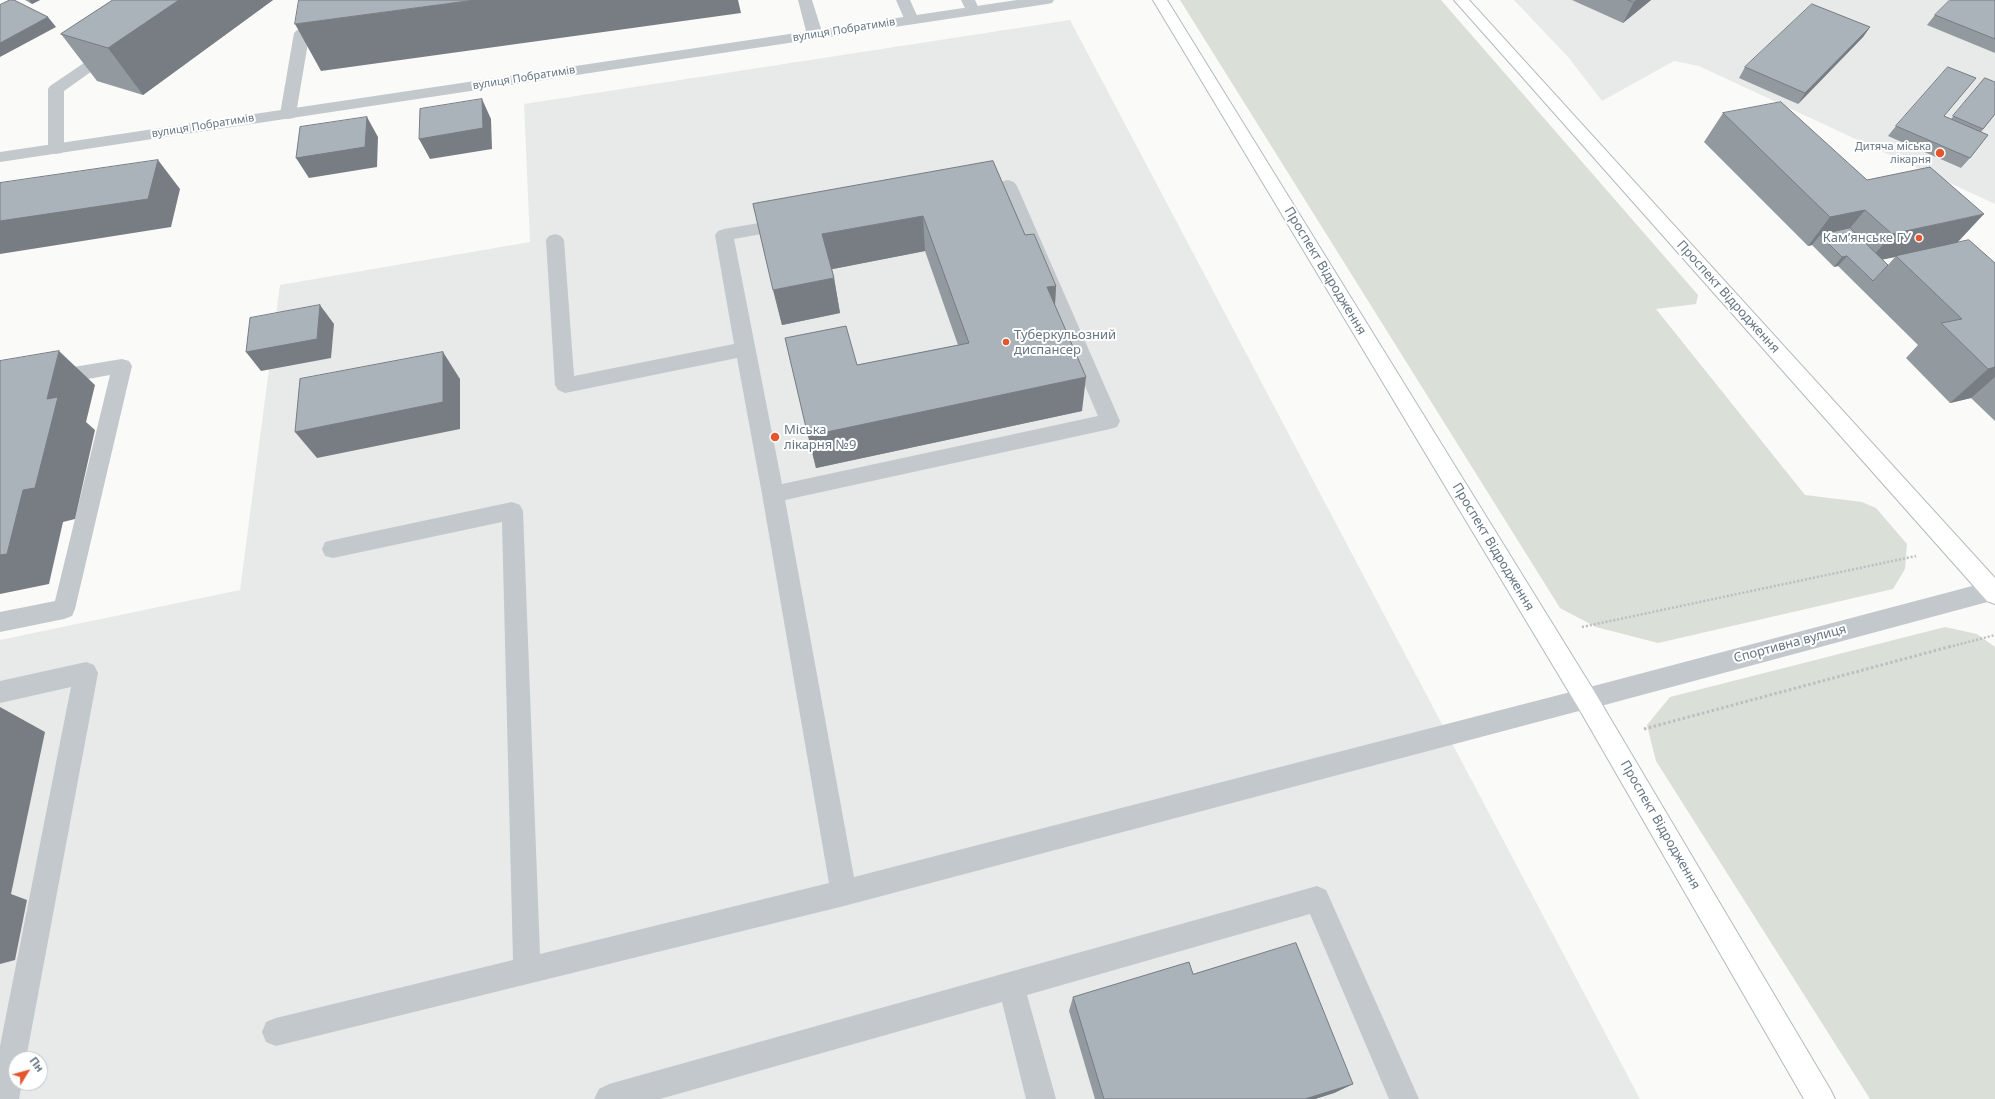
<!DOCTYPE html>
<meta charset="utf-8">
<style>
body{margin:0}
#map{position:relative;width:1995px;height:1099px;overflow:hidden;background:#fafaf8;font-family:"Noto Sans",sans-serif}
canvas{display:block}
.north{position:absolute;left:8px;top:1051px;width:40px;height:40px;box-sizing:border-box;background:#fff;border:1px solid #c1c8cd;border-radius:50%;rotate:53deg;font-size:11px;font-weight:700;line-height:16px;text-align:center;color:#657683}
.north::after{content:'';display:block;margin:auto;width:14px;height:18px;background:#e4572e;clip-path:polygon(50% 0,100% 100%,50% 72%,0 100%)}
</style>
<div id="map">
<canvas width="1995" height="1099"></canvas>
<div class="north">Пн</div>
</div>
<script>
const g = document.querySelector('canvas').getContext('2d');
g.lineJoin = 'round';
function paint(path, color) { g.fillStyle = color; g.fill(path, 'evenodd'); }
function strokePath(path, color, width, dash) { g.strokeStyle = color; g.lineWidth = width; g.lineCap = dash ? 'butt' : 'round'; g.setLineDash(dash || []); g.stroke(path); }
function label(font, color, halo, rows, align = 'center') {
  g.font = font + ' "Noto Sans",sans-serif'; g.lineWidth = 4; g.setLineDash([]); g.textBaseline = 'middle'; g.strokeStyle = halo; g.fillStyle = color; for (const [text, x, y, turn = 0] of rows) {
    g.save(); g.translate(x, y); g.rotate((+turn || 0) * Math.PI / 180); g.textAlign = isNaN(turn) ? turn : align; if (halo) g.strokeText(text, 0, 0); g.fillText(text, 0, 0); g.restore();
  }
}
const built = new Path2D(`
 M1514,0H1995V204L1699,66L1674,61L1602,101L1569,58Z
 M1070,20L1640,1099H0V640L240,590L280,285L530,242L524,104ZM16,1059H40V1083H16Z`);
const green = new Path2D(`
 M1180,0H1441L1698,295L1696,304L1656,309L1805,495L1862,502L1876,508L1907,544L1905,569L1893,589L1658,643L1596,627L1560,608Z
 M1945,627L1977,634L1995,647V1099H1870L1656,761L1647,725L1670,697Z`);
const pathFar1 = new Path2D(`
 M1582,627L1916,556
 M1949,647L1995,635`);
const path = new Path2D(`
 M1644,729L1952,646`);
const lane = new Path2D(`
 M798,0H812L823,35L820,38H810L807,35Z
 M896,0H910L919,20L916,23H906Z
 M961,0H975L980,11L978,14H968Z
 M329,24L334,26L337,29L334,32L309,37L296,114L294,118L288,119L282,118L280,114L294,33L297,30Z
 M111,46L116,48L119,51L116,54L64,91V149L62,153L56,154L50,153L48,149V89L50,86L106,48Z
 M1008,180L1014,182L1017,186L1120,421L1117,427L1110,429L785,500L854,877L1586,688L1594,691L1598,699L1594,707L844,906L276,1046L266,1042L262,1032L266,1022L276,1018L513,960L502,522L333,558L325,556L322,549L325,542L333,540L512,502L520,505L523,511L540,954L829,883L762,494L737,358L565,393L558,390L555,385L546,240L549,236L555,234L561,236L564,240L574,376L734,344L715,235L718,231L724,229L788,218L794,220L797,224L794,228L734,239L782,484L1098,416L1002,193L974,198L968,196L965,192L968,188Z
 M122,359L129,361L132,366L75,609L72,616L64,619L0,632V612L55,601L110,375L0,395V379Z
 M86,662L94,665L98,673L26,1059H16V1083H22L19,1099H0V1046L71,687L0,703V681Z
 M1317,886L1326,890L1419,1099H1389L1310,914L1027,995L1056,1099H1026L1002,1002L660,1099H594L599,1089L609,1084Z`);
const street = new Path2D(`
 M1017,0H1054L1052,3L1047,4L0,162V152Z
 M1995,580V600L1586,710L1578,707L1574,699L1578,691L1586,688Z`);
const secondary = new Path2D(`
 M1153,0H1167L1594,691L1830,1089L1835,1099H1804L1578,707Z
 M1454,0H1469L1995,578V604L1987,601Z`);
const wall = new Path2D(`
 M25,0H40L32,4Z
 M113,0H273L143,95L97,81L61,34Z
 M1572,0H1651L1623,23Z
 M1995,0V53L1927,25L1935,15Z
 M1870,27L1863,37L1798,104L1739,78L1745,67Z
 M1985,78L1995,114L1981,132L1970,158L1961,168L1888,136L1896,126L1944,116L1951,119Z
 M1723,113L1995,263V421L1971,398L1950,403L1906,358L1918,345L1838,266L1834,267L1812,245L1808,246L1704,142ZM1895,257L1888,265L1882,259Z
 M993,161L1025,235L1056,286L1055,305L1082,411L816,468L785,338L857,365L958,345L925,251L832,269L834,278L840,313L782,325L753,204Z
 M1193,974L1353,1084L1334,1093L1315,1099H1095L1069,1011L1073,997Z`);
const shadedWall = new Path2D(`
 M29,0H40L32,4Z
 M179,0H273L143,95L108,48Z
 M475,0H738L741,13L321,71L295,24Z
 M1637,0H1651L1623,23L1634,2Z
 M48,17L56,27L0,57V43Z
 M1870,27L1863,37L1798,104L1805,93Z
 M482,99L491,119L492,149L430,159L419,139Z
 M367,117L378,137L377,167L309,178L296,158Z
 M158,160L180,189L171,227L0,254V221Z
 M1865,210L1841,239L1820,235L1812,245L1808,246L1830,217Z
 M1984,214L1957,243L1896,256L1895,257L1867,263L1892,234Z
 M923,216L925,251L828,270L822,234Z
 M1847,256L1838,266L1834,267L1842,257Z
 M834,278L840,313L782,325L773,290Z
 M1056,286L1054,321L1047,287Z
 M320,305L334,324L331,358L261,371L246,352Z
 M59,351L95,385L86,422L95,430L75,519L63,522L49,584L0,594V555L23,490Z
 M443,352L460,379V429L317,458L295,432Z
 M1995,367V377L1971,398L1950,403L1988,369Z
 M1086,377L1082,411L816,468L808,436Z
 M0,707L45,732L11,894L27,900L15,960L0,964Z
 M1353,1084L1334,1093L1315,1099H1305Z`);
const building = new Path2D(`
 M10,0H14L48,17L0,43V5Z
 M113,0H179L108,48L61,34Z
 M299,0H475L295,24Z
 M1628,0H1637L1634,2Z
 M1950,0H1995V39L1935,15Z
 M1812,4L1870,27L1805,93L1745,67Z
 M1948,67L1976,78L1944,116L1988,135L1970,158L1896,126Z
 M1985,78L1995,82V114L1983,129L1953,116Z
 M482,99L483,128L419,139L420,109Z
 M1781,102L1867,180L1930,167L1984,214L1892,234L1865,210L1830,217L1723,113Z
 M367,117L365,147L296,158L300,127Z
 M158,160L148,199L0,221V183Z
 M993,161L1025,235L1034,234L1056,286L1047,287L1086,377L808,436L785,338L846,326L857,365L969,343L923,216L822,234L834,278L773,290L753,204Z
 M1850,228L1888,265L1873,281L1847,256L1842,257L1820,235Z
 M1969,240L1995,263V367L1988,369L1941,323L1962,319L1896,256Z
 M320,305L317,339L246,352L250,318Z
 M59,351L47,399L58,397L35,488L23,490L7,554L0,555V361Z
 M443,352V402L295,432L300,379Z
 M1296,943L1353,1084L1305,1099H1104L1073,997L1189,962L1193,974Z`);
const markers = [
 [1940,153,5,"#e4572e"],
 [1919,238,4,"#e4572e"],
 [1006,342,4,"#e4572e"],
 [775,437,5,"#e4572e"]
];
const farStreetnames = [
 ["вулиця Побратимів",844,30,-9],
 ["вулиця Побратимів",524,78,-9],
 ["вулиця Побратимів",203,126,-9]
];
const farPoinames = [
 ["Дитяча міська",1931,147],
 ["лікарня",1931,160]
];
const poiNames = [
 ["Кам’янське ГУ",1911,238,"right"],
 ["Туберкульозний",1014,335],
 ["диспансер",1014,350],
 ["Міська",784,430],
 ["лікарня №9",784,445]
];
const streetNames = [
 ["Проспект Відродження",1325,271,59],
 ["Проспект Відродження",1728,297,48],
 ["Проспект Відродження",1493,547,59],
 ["Спортивна вулиця",1790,644,-15],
 ["Проспект Відродження",1660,825,60]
];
paint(built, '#e8e9e9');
paint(green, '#dadfd7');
strokePath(secondary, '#b3babf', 2);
strokePath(pathFar1, '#bbbfc2', 2.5, [2, 2]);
strokePath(path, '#bbbfc2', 3, [2.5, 2.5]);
paint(lane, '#c3c8cc');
paint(street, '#c3c8cc');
paint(secondary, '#fff');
paint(wall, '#929a9f');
paint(shadedWall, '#777d82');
paint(building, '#aab3b9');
strokePath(building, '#777d82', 1);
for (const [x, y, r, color] of markers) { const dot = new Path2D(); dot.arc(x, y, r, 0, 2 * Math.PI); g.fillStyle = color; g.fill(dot); strokePath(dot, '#fff', 1.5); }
label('11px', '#657683', '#fff', farStreetnames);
label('11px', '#657683', '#fff', farPoinames, 'right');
label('13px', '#657683', '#fff', poiNames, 'left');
label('13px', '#657683', '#fff', streetNames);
</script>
